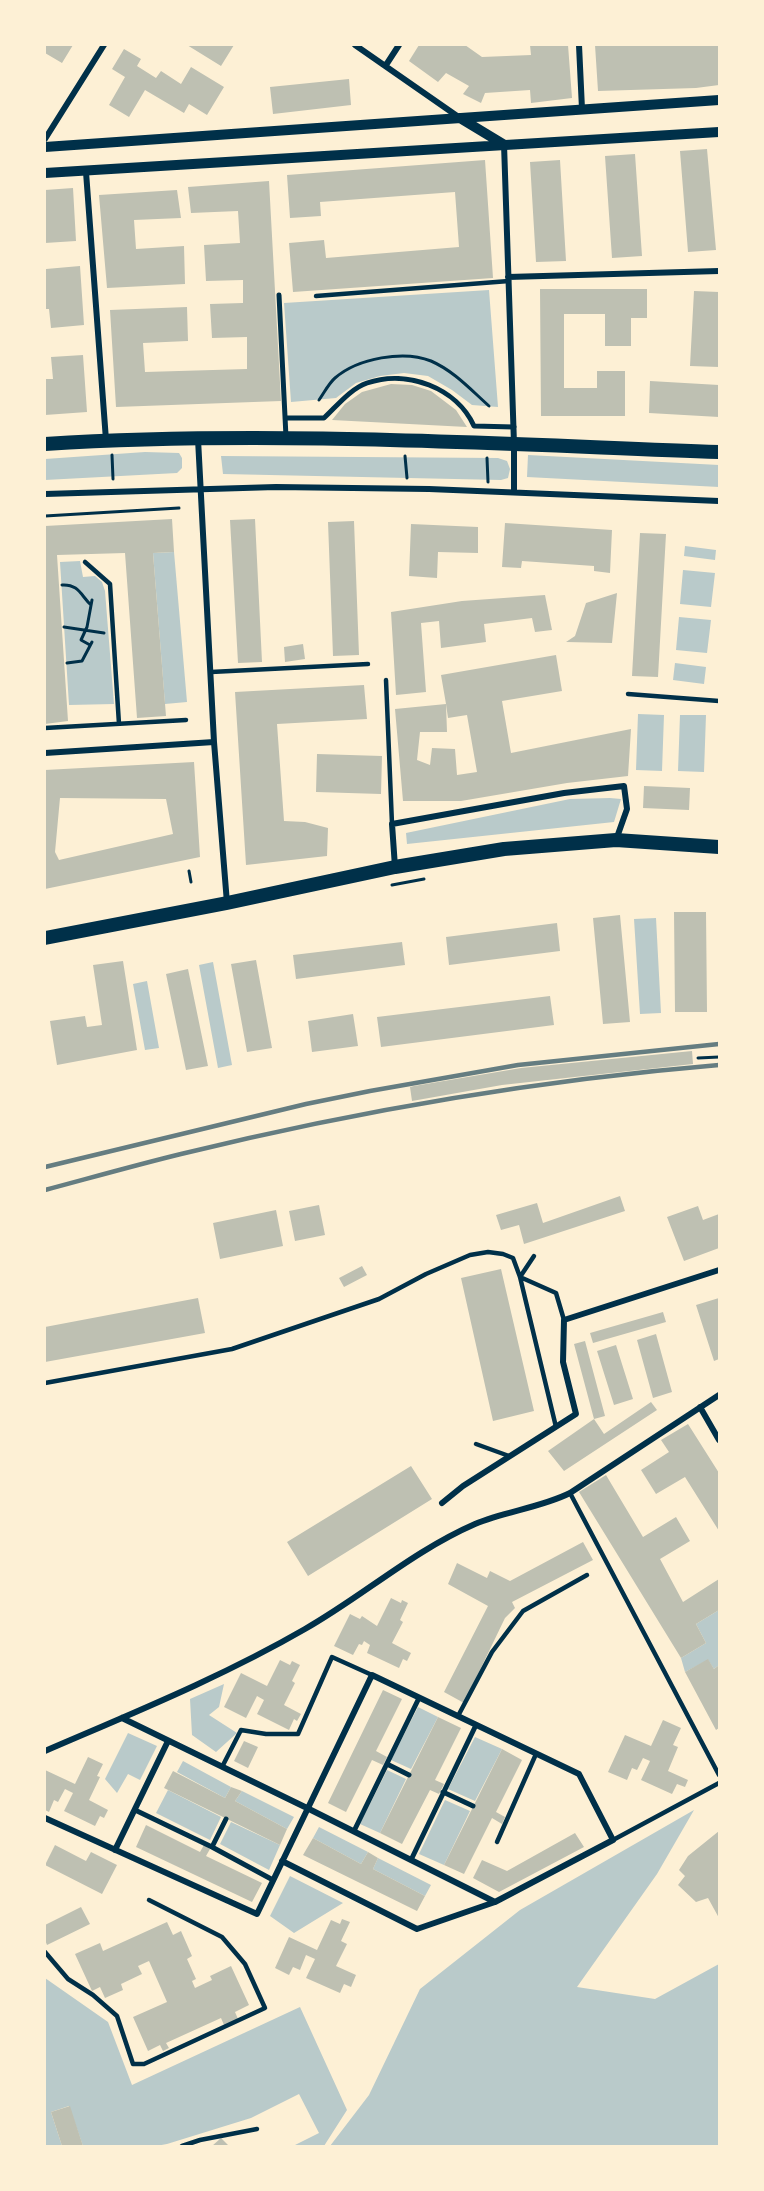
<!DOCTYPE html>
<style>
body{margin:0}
#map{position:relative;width:764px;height:2191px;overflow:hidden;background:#fdf0d5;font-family:Poppins,sans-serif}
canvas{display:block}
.frame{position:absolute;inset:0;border:46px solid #fdf0d5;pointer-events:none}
</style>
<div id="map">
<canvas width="764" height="2191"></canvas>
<div class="frame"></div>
</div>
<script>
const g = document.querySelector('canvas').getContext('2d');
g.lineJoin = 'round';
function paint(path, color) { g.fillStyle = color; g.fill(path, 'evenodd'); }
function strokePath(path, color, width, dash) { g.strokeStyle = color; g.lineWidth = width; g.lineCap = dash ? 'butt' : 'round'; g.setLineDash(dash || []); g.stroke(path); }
const green = new Path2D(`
 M489,290L498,407L472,405L452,390L428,376L404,373L380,376L356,383L336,398L291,402L284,303Z
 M145,452L179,453L182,458V468L177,473L45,480V459Z
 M528,455L719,465V487L527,477Z
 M221,456L498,458L507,461L510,469L508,478L501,480L223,474Z
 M685,546L716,550L715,560L684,556Z
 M174,552L187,702L165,704L153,553Z
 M80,561L83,577L95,576L102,582L105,591L114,704L69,705L60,562Z
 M683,570L715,573L711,607L680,604Z
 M679,617L711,620L707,653L676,650Z
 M675,663L706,667L704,684L673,680Z
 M638,714L664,715L662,771L636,770Z
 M680,715H706L704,772L678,771Z
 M610,798L621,799L614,822L407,844L406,833L570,799Z
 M656,918L661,1013L640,1014L634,919Z
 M213,962L232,1065L218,1068L199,965Z
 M147,981L159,1048L145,1050L133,984Z
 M719,1610V1665L714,1669L708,1660L685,1672L681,1658L706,1643L696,1624Z
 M224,1684L219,1707L209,1715L237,1733L216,1752L192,1735L190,1699Z
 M418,1707L438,1717L411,1769L391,1760Z
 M128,1733L157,1746L140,1780L128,1774L117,1793L105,1779Z
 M475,1737L502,1749L475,1801L448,1789Z
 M183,1761L231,1787L225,1798L177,1772Z
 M387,1770L406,1779L380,1833L360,1824Z
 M168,1790L221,1817L210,1840L156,1813Z
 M242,1791L294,1817L287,1829L235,1801Z
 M445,1800L470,1811L444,1865L419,1854Z
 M694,1810L657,1874L577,1987L655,1999L719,1964V2146H330L369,2095L420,1989L520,1910Z
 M231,1822L280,1845L269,1870L220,1844Z
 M319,1827L368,1852L361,1864L313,1838Z
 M378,1858L431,1885L425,1896L373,1869Z
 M290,1876L343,1903L294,1933L270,1916Z
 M45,1978L108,2022L132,2085L300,2007L347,2110L324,2146H293L319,2133L299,2094L251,2118L167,2144L156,2146H83L69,2106L51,2112L62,2146H45Z`);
const building = new Path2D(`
 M45,45H73L62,63L45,53Z
 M187,45H234L221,66Z
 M419,45H465L482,57L531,55L530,45H568L572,98L531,103L530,90L485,93L481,103L463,94L469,86L446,73L438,82L409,61Z
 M595,45H719V85L696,88L598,91Z
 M124,49L141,59L137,66L156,78L161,71L181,84L191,67L224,87L207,115L189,104L184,113L145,90L129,117L109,105L125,77L112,69Z
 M349,79L351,105L273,114L270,87Z
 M707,149L716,250L688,252L680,151Z
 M635,154L642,256L612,258L605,156Z
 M485,160L493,278L293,292L289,243L324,240L326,258L459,247L455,192L320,202L321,216L290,218L287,175Z
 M560,160L566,261L536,262L530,162Z
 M269,181L281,401L116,407L110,310L187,307L188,341L143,343L145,372L247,369V337L212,338L210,304L243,303V280L206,281L204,245L240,243L238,211L191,213L188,187Z
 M73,188L76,241L45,243V190Z
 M177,190L181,218L134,220L136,249L184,246L185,284L107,288L99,195Z
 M80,266L84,325L51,328L49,309H45L46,269Z
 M540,289H647V318H631V346H605V314H564V388H597V371H625V416H541Z
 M694,291L719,292V367L690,366Z
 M83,355L87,412L45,415V379H53L51,357Z
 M650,381L719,385V417L649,413Z
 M391,384L412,385L431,391L456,410L467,427L332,420L345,404L362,392Z
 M172,519L174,552L153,553L166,716L137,718L125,553L57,555L68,721L45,724V526Z
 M255,519L262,662L238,663L230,520Z
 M354,521L359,655L333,656L328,522Z
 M505,523L612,530L610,573L594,571V566L522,561L521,568L502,567Z
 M411,524L478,527V553L438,552L437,578L409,576Z
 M640,533L666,534L658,677L632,676Z
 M617,593L612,643L566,642L575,636L586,603Z
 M545,595L552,630L535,632L532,618L484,624L486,642L441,648L439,621L421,623L426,692L396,695L391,612L462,601Z
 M303,644L305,659L285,662L284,647Z
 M556,655L562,691L502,701L511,753L631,729L628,776L567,783L461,801H403L395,709L446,704L447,732H420L417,760L430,765L432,748L455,749L457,775L477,772L467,715L448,718L446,704L441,675Z
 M364,685L367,719L277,724L284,821L305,822L328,828L327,856L246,865L235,692Z
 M317,754L382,756L381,794L316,792Z
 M194,762L200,857L45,889V770ZM60,798L166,799L173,834L59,860L55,852Z
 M644,786L690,788L689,810L643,808Z
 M674,912H706L707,1012H675Z
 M620,915L630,1022L603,1024L593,918Z
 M557,923L560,951L449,965L446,937Z
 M402,942L405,965L296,979L293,955Z
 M256,960L272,1048L247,1052L231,964Z
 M123,961L137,1050L57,1065L50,1021L85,1016L87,1027L102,1025L93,965Z
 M188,969L208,1066L186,1070L166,974Z
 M550,996L554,1025L381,1047L377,1017Z
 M353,1014L358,1046L312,1052L308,1021Z
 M692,1051L693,1064L502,1085L412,1101L410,1087L414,1086L521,1068Z
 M620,1196L625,1211L524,1244L519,1225L501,1230L496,1215L537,1203L543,1223Z
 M319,1205L325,1235L295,1241L289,1211Z
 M698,1206L703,1220L719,1214V1248L684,1261L667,1217Z
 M276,1210L283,1246L220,1259L213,1223Z
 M362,1266L367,1275L344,1287L339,1278Z
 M501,1269L534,1411L493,1421L461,1278Z
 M198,1298L205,1333L45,1362V1327Z
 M719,1298V1359L714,1361L696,1305Z
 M663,1312L666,1322L593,1343L590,1333Z
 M656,1334L672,1392L653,1398L637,1340Z
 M585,1341L605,1416L594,1419L604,1434L651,1402L657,1410L564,1471L548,1451L594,1419L574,1344Z
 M616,1345L633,1399L614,1405L597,1351Z
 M688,1424L719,1473V1531L685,1477L656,1494L641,1470L669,1452L661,1440Z
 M411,1466L432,1499L308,1576L287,1542Z
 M606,1475L643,1537L676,1517L690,1541L660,1559L683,1602L719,1579V1610L696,1624L706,1643L681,1658L579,1492Z
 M583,1542L593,1560L512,1602L515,1608L505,1618L464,1703L444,1692L488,1606L448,1584L457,1563L487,1578L490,1571L510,1581Z
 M391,1598L401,1603L402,1600L408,1603L400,1620L403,1622L392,1643L411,1653L407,1661L403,1659L399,1668L367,1653L370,1645L364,1641L362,1645L359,1644L353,1655L334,1646L350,1614L360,1619L362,1616L377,1626Z
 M708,1659L714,1669L719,1665V1728L716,1730L685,1672Z
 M280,1660L290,1665L292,1661L300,1665L292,1681L295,1683L284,1705L301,1714L297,1721L294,1719L289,1730L257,1714L264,1700L257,1696L246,1718L224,1707L241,1673L267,1686Z
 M383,1690L402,1699L376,1751L387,1757L383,1765L372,1760L346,1812L328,1803Z
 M438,1717L461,1728L435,1780L444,1784L439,1794L430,1790L402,1844L380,1833Z
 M663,1720L681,1728L673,1745L678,1747L668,1771L688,1780L685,1787L677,1784L672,1794L641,1780L650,1761L643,1758L637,1770L632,1768L627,1780L608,1772L625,1735L651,1746Z
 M244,1741L258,1747L248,1768L234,1761Z
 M502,1749L522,1760L496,1812L505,1817L502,1824L492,1818L464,1874L444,1865Z
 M88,1757L103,1764L97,1776L100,1777L89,1800L108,1810L104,1818L100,1816L95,1826L64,1811L73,1793L65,1789L58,1802L54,1800L49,1812L45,1810V1770L75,1784Z
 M173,1771L225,1798L231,1787L242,1791L235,1801L287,1829L280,1845L164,1788Z
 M146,1825L200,1852L204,1845L210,1849L206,1856L262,1883L252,1902L136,1847Z
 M719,1831V1918L708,1898L696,1902L678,1885L685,1876L679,1870L688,1856Z
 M575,1833L584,1847L499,1892L473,1878L482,1860L507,1871Z
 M313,1838L361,1864L368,1852L378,1858L373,1869L425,1896L417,1911L303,1855Z
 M55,1845L86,1861L91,1852L117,1865L102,1894L45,1865Z
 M81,1907L90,1924L47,1945L45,1940V1925Z
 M342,1919L350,1922L341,1941L347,1944L336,1966L356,1975L351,1987L344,1984L340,1993L306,1978L315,1959L306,1955L300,1970L293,1967L289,1975L275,1968L289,1937L317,1950L331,1920L340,1924Z
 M167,1922L173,1935L181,1931L192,1956L187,1959L196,1979L192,1981L195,1988L212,1980L210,1976L231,1966L249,2005L235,2012L238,2019L224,2025L221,2018L166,2043L169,2048L163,2051L160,2045L148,2051L133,2017L167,2002L149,1961L138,1966L142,1974L121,1984L123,1990L105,1998L100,1987L92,1991L75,1954L100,1943L103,1951Z
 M70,2106L83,2146H62L51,2112Z
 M221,2138L229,2146H212Z`);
const path = new Path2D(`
 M319,400C324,393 329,383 335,378C358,358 404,350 431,361C454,371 471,390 489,406
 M112,455L113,479
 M405,456L407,478
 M487,458L488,482
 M45,516L179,508
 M62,585C79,584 81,596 91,605
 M64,627L104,633
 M90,645L81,640L87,627L92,600
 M67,663L82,661L92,642
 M189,871L191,882
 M392,885L424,879
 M698,1058L719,1057`);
const service = new Path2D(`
 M316,296L509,281
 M85,562L110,584L119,724
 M211,672L368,664
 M386,680L392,824
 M628,694L719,701
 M45,728L186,720
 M520,1277L534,1256
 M45,1383L232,1349L379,1299L426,1274L470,1255L488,1252L503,1254L513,1258L520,1277
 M556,1427L520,1277L556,1293L564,1320
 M476,1444L509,1456
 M570,1493L719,1775
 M458,1716L492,1652L523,1611L587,1575
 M222,1767L241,1730L266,1734H298L332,1657L372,1675
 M613,1840L719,1783
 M497,1842L536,1754
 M45,1952L68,1979L93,1995L117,2016L133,2064H144L265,2008L245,1964L222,1937L149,1900
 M182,2146L200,2140L257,2129`);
const pedestrian = new Path2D(`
 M279,295L286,437
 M285,418H324C337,406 350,389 367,383C407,369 457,388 474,426L514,427
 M387,1764L409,1775
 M443,1792L473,1806
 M135,1810L212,1847L273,1880
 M354,1831L419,1698
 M212,1847L226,1819
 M411,1860L476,1725`);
const minor = new Path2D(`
 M355,45L460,118
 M579,45L582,109
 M386,65L399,45
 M45,139L104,45
 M504,144L514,444V492
 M86,172L106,440
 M508,277L719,271
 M198,439L214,742L227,903
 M45,494L276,487L429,489L719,501
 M45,753L214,742
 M395,867L392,824L564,793L624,786L627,809L616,840
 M700,1407L719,1440
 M442,1503L463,1486L576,1414L563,1362L564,1320L719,1270
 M45,1751C133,1713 222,1677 305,1629C363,1596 413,1551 475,1524C505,1511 540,1508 570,1493L719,1395
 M45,1818L257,1914L372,1675L579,1774L613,1840L495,1902L307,1808L122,1718
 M115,1850L168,1741
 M282,1861L417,1929L495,1902`);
const tertiary = new Path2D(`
 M460,118L503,144
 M45,147L719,100
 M45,173L719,132`);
const primary = new Path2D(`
 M45,444C269,430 495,444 719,452
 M45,938L227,903L395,867L504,849L616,840L719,847`);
const rail = new Path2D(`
 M45,1167L306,1104L370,1091L518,1065L719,1044
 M45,1190C90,1178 136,1165 181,1154C357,1111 539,1080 719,1065`);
paint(green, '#b9caca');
paint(building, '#bec0b2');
strokePath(path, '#003049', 3);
strokePath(service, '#003049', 4.5);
strokePath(pedestrian, '#003049', 5);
strokePath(minor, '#003049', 6);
strokePath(tertiary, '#003049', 10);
strokePath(primary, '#003049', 14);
strokePath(rail, '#657d81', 4.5);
</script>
